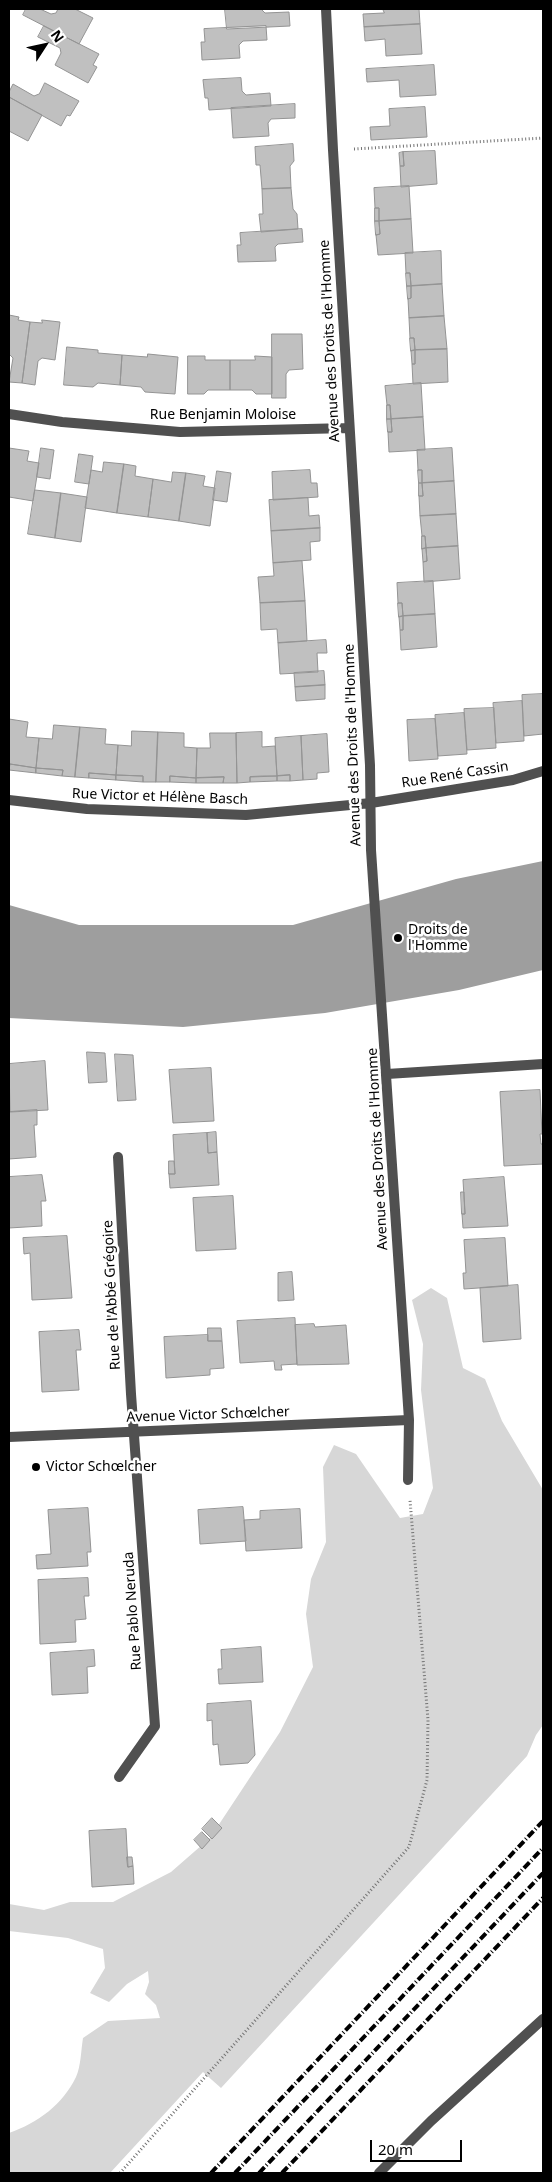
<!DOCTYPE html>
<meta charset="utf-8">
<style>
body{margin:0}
#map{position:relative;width:552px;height:2182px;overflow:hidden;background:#fff;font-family:"Noto Sans",sans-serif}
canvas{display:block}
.frame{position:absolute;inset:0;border:10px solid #000;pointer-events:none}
.north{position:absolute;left:20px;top:20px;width:50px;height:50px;-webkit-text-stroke:4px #fff;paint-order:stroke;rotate:55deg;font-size:14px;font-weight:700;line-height:20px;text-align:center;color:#000}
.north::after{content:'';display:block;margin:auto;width:18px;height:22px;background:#000;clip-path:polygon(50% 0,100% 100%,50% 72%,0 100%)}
.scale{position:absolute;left:370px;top:2140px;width:92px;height:22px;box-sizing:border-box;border:2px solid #000;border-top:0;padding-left:6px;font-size:15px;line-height:18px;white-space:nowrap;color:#000;-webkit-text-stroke:4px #fff;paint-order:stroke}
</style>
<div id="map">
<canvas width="552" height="2182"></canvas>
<div class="frame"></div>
<div class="north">N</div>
<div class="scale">20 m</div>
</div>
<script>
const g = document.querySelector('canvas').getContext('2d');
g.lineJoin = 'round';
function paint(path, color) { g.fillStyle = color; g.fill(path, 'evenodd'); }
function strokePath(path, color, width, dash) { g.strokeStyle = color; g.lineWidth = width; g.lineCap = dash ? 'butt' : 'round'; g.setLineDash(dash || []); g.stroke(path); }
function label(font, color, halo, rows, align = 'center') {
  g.font = font + ' "Noto Sans",sans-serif'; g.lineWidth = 5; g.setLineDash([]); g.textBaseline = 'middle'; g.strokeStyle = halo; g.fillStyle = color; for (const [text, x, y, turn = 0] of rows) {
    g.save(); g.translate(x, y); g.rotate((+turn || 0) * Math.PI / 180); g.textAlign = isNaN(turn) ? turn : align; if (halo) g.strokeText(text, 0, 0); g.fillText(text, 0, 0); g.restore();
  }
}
const green = new Path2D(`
 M431,1288L447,1298L463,1368L485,1379L502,1421L543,1490V1725L536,1735L527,1756L221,2088L203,2072L110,2173H9V2133C38,2123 63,2104 76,2077C81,2066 81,2050 83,2038L108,2021L160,2018L156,2005L145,1994L149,1982L148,1971L127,1984L109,2002L90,1993L105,1968L103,1949L68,1938L9,1931V1904L44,1910L70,1902H113L171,1872L210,1838L280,1732L313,1667L306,1614L311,1579L326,1542L323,1467L334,1445L356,1454L400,1518L423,1514L433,1488L421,1390L423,1344L412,1300Z`);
const water = new Path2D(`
 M543,861V970L459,990L325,1013L183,1027L9,1018V905L79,925H293L456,879Z`);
const building = new Path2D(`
 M26,9H40L51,14L56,13L58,9H75L93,18L79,44L23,15Z
 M225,9H261L265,13L289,12L290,26L227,29Z
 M383,9H419L420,24L364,27L363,14L384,13Z
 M420,24L422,54L386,56L385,39L365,41L364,27Z
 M44,26L99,54L93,65L97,67L88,83L55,65L61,53L60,48L38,37Z
 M266,26L267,40L243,41L239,45L240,58L202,60L201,42H205L204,29Z
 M434,65L436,95L400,97L399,80L367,82L366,69Z
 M241,78L242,91L246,95L270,93L271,106L209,110L208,98H205L203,80Z
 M45,83L79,101L70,116L67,115L61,126L9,97V92L13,84L34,96L39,94Z
 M9,97L42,115L28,141L9,131Z
 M295,104V118L271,119L268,123L269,136L233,138L231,108Z
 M425,107L427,137L371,140L370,127L390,126L389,109Z
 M293,144L294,161L290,166L291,188L262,189L260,165H256L255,147Z
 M435,151L437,184L401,187L400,166H404L403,152Z
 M403,152L404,166H400L399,153Z
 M409,186L411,219L379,221V208H375L374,188Z
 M291,188L293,209L297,214L298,229L261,232L259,214H263L262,189Z
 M375,208H379V221H375Z
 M411,219L413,253L378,255L376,235L380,234L379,221Z
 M375,221H379L380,234L376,235Z
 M302,229L303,242L278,244L275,247L276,261L238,262L237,245H241L240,233Z
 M441,251L442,284L411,286L410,273H406L405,253Z
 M406,273H410L411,286H407Z
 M442,284L444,316L409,318L408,299L411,298V286Z
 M407,286H411V298L408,299Z
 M9,315L19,317L18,320L30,322L22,383L9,382L13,358L9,354Z
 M444,316L447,349L415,350L414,338H410L409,318Z
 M42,320L60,322L55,360L42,358L38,361L35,385L22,383L30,322L42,323Z
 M272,334H302L303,369L289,370L286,374V398H272Z
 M410,338H414L415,350L411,351Z
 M67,347L98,350V353L122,355L120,385L98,383L93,387L64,385Z
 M447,349L448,382L413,384L412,364H415V350Z
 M415,350V364H412L411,351Z
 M148,354L178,357L175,394L145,392L141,387L120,385L122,355L147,357Z
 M188,356H205V360H230V390H208L204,394H188Z
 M255,356L272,357V394H256L252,390H230V360H255Z
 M421,383L423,417L391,419L390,405H387L385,386Z
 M387,405H390L391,419H387Z
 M423,417L425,450L389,452L388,432H392L391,419Z
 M387,419H391L392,432H388Z
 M9,448L29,451L27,461L39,463L33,501L9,497Z
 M41,448L54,450L50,479L37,477Z
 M452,448L454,481L422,483V470H418L417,450Z
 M79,454L93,456L89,484L75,482Z
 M104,462L124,464L117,513L85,508L91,470L102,472Z
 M124,464L136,466L135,476L153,479L148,517L117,513Z
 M310,470L311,483H317L318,497L273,500L272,472Z
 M418,470H422V483H419Z
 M217,471L231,473L227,502L213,500Z
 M173,472L186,473L179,521L148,517L153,479L171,482Z
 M186,473L205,476L203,486L215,488L210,526L179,521Z
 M454,481L456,514L420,516L419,496H423L422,483Z
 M419,483H422L423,496H419Z
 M35,490L61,493L55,538L28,534Z
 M61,493L87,497L81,542L55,538Z
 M308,498L309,516L319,515L320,528L271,531L269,500Z
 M456,514L458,546L426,548L425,536H422L420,516Z
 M320,528V541L310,542L311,560L273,563L271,531Z
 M422,536H425L426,548L422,549Z
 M458,546L460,579L424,582L423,562L427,561L426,548Z
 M426,548L427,561L423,562L422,549Z
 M302,561L305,601L260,603L258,577L274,576L273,563Z
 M433,581L435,614L403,616L402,603H398L397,583Z
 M305,601L307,641L278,643L277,629L261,630L260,603Z
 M398,603H402L403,616L399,617Z
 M435,614L437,647L401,650L400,630H403V616Z
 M403,616V630H400L399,617Z
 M326,640L327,653H317L318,672L280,674L278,643Z
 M324,671L325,685L295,687L294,673Z
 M325,685V699L296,701L295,687Z
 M543,694V734L524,736L522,695Z
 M522,701L524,741L496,743L493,703Z
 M494,708L496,748L467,750L464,709Z
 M464,713L467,754L438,756L435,715Z
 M9,719L28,722L26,737L39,738L36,768L10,764L9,770Z
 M435,719L438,759L409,761L407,720Z
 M54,725L80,727L75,777L62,776L63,770L36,768L39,738L52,739Z
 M80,727L106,729L105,744L118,745L116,775L89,773V778L75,777Z
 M132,731L158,732L156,782H143V776L116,775L118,745L131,746Z
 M158,732L184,733V747L197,748L196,778L170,776V782H156Z
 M262,732V747L275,746L277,776L250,777V782L237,783L236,733Z
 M210,733H236L237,783H223L224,777L196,778L197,748H210Z
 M327,734L329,772L317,773V779L303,780L301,736Z
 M301,736L303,780L290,781V775L277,776L275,738Z
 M10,764L36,768V773L9,770Z
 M36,768L63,770L62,776L36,773Z
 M89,773L116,775V780L89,778Z
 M116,775L143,776V782L116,780Z
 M290,775V781H277V776Z
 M170,776L196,778V783L170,782Z
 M263,776H277V781L250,782V777Z
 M224,777L223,783H196V778Z
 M87,1052L105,1053L107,1082L89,1083Z
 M115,1054L133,1055L136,1100L118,1101Z
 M45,1061L48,1110L10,1112L9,1064Z
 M211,1068L214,1121L173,1123L169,1070Z
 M540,1090L542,1134H540L541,1144H543V1164L504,1166L500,1092Z
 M37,1110V1125H34L36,1157L9,1159V1112Z
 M216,1132L217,1152L208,1153L207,1133Z
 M207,1133L208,1153L217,1152L219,1185L170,1188L169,1174H175L173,1135Z
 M169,1161H174L175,1174H169Z
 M42,1175L46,1201H41L42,1226L9,1228V1177Z
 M504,1177L508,1226L463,1228L462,1214H465L463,1180Z
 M461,1192H464L465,1214H462Z
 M233,1196L236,1249L196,1251L193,1198Z
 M67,1236L72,1298L32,1300L30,1253L24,1254L23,1238Z
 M505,1238L508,1286L464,1289L463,1273H466L464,1240Z
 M292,1272L294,1300L278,1301V1273Z
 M518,1285L521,1339L483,1342L480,1288Z
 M295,1318L297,1364L281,1365L282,1370H275L274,1361L240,1363L237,1321Z
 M314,1324L315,1327L346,1325L349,1364L297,1365L295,1325Z
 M208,1328H221L222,1341H208Z
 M79,1330L81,1350H76L79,1390L42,1392L39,1332Z
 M208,1335V1341H222L224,1368L210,1369V1375L166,1378L164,1337Z
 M243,1507L246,1541L200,1544L198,1510Z
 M88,1508L91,1552H87L88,1566L37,1569L36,1555L51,1554L48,1510Z
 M300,1509L302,1548L246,1551L244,1520L260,1519V1511Z
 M88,1578L89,1596H84L86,1619L75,1620L76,1642L40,1644L38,1580Z
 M261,1647L263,1682L219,1684L218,1669H222L221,1650Z
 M94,1650L95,1666L87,1667L88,1693L52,1695L50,1653Z
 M251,1701L255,1755L248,1763L220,1765L218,1744L213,1745L212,1720L207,1721V1704Z
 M212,1818L222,1828L212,1839L202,1829Z
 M126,1829L128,1867L133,1866L134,1884L92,1887L89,1831Z
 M202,1832L210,1840L202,1849L194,1840Z
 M127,1857H132L133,1866L128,1867Z`);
const path = new Path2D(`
 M354,149L543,138
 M120,2173L409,1847L427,1780L428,1720L410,1500`);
const minor = new Path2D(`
 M326,9L333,150L370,765L371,850L409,1420L408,1480
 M9,414L62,422L180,432L349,428
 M9,800L87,809L246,815L371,803L513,780L543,771
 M387,1074L543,1064
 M118,1157L131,1394L155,1726L119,1777
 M9,1437L409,1420
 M379,2173L431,2121L543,2019`);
const rail = new Path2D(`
 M211,2173L543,1821
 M235,2173L543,1848
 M259,2173L543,1873
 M282,2173L543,1898`);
const markers = [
 [398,938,5,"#000"],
 [36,1467,5,"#000"]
];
const streetNames = [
 ["Avenue des Droits de l'Homme",330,341,-93],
 ["Rue Benjamin Moloise",223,415],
 ["Avenue des Droits de l'Homme",353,745,-92],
 ["Rue René Cassin",455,775,-9],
 ["Rue Victor et Hélène Basch",160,797,2],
 ["Avenue des Droits de l'Homme",378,1149,-93],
 ["Rue de l'Abbé Grégoire",112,1295,-93],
 ["Avenue Victor Schœlcher",208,1415,-2],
 ["Rue Pablo Neruda",133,1611,-94]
];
const poiNames = [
 ["Droits de",408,930],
 ["l'Homme",408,946],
 ["Victor Schœlcher",46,1467]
];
paint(green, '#d7d7d7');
paint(water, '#9e9e9e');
paint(building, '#c0c0c0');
strokePath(building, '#949494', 1);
strokePath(path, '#727272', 3, [1, 2.5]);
strokePath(minor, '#505050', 10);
strokePath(rail, '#000', 4, [8, 2.5, 1, 2.5]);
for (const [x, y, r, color] of markers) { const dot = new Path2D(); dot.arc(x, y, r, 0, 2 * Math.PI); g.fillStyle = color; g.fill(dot); strokePath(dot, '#fff', 2); }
label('14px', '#000', '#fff', streetNames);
label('14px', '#000', '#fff', poiNames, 'left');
</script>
